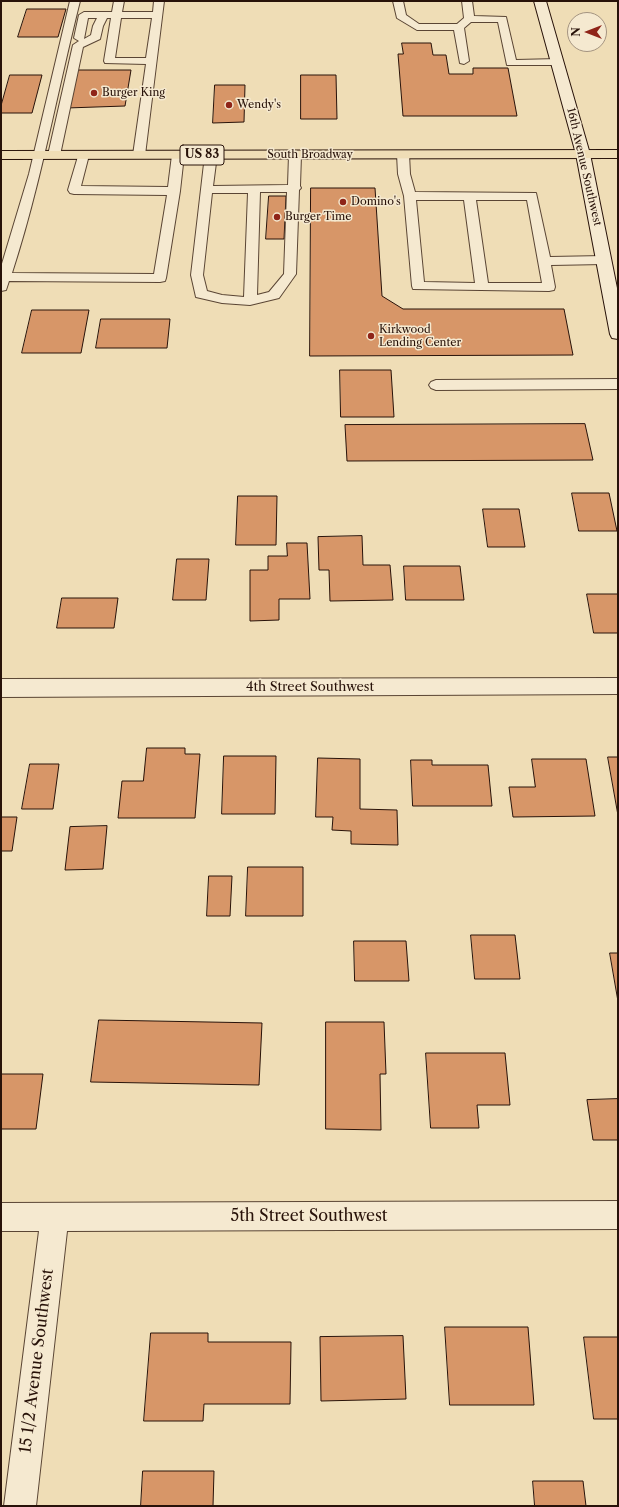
<!DOCTYPE html>
<style>
body{margin:0}
#map{position:relative;width:619px;height:1507px;overflow:hidden;background:#efddb6;font-family:"Libre Caslon Text",serif}
canvas{display:block}
.frame{position:absolute;inset:0;border:2px solid #281209;pointer-events:none}
.north{position:absolute;left:567px;top:12px;width:40px;height:40px;box-sizing:border-box;background:#f5e9d0;border:1px solid #a39380;border-radius:50%;rotate:270deg;font-size:11px;font-weight:700;line-height:16px;text-align:center;color:#281209}
.north::after{content:'';display:block;margin:auto;width:14px;height:18px;background:#8f2418;clip-path:polygon(50% 0,100% 100%,50% 72%,0 100%)}
</style>
<div id="map">
<canvas width="619" height="1507"></canvas>
<div class="frame"></div>
<div class="north">N</div>
</div>
<script>
const g = document.querySelector('canvas').getContext('2d');
g.lineJoin = 'round';
function paint(path, color) { g.fillStyle = color; g.fill(path, 'evenodd'); }
function strokePath(path, color, width, dash) { g.strokeStyle = color; g.lineWidth = width; g.lineCap = dash ? 'butt' : 'round'; g.setLineDash(dash || []); g.stroke(path); }
function label(font, color, halo, rows, align = 'center') {
  g.font = font + ' "Libre Caslon Text",serif'; g.lineWidth = 3; g.setLineDash([]); g.textBaseline = 'middle'; g.strokeStyle = halo; g.fillStyle = color; for (const [text, x, y, turn = 0] of rows) {
    g.save(); g.translate(x, y); g.rotate((+turn || 0) * Math.PI / 180); g.textAlign = isNaN(turn) ? turn : align; if (halo) g.strokeText(text, 0, 0); g.fillText(text, 0, 0); g.restore();
  }
}
const building = new Path2D(`
 M27,9H66L58,37H18Z
 M402,43H431L433,55H446L449,74H473V68H508L517,116H403L398,54H403Z
 M75,70H131L125,106L67,108Z
 M10,75H42L32,113H1V106Z
 M301,75H336L337,119H301Z
 M215,85H245L244,122L213,123Z
 M311,188H375L382,296L403,309H564L573,355L310,356Z
 M269,196H286L284,239H266Z
 M32,310H89L81,353H22Z
 M101,319H170L167,348H96Z
 M340,370H391L394,417H341Z
 M585,424L593,460L347,461L345,425Z
 M572,493H609L617,531H579Z
 M238,496H277L276,545H236Z
 M483,509H519L525,547H488Z
 M362,536L363,565H390L393,600L330,601L329,570H319L318,537Z
 M287,543H307L310,599H279V620L250,621V570H268V556H287Z
 M177,559H209L206,600H173Z
 M404,566H460L464,600H406Z
 M587,594H618V633H594Z
 M62,598H118L114,628H57Z
 M147,748H185V754H200L195,818H118L122,781H143Z
 M224,756H276L275,814H222Z
 M608,757H618V815Z
 M318,758L360,759V809L397,810L398,845L351,844V831L332,830L333,817H316Z
 M532,759H586L595,816L513,817L509,787H535Z
 M411,760H432V765H488L492,806H413Z
 M30,764H59L53,809H22Z
 M1,817H17L12,851H1Z
 M107,826L103,869L65,870L70,827Z
 M248,867H303V916H246Z
 M209,876H232L230,916H207Z
 M471,935H515L520,979H475Z
 M354,941H406L409,981H355Z
 M610,953H618V1001Z
 M99,1020L262,1023L259,1085L91,1082Z
 M326,1022H384L386,1074H380L381,1130L326,1129Z
 M426,1053H505L510,1105H477L479,1128H431Z
 M1,1074H43L36,1129H1Z
 M618,1099V1140H593L587,1100Z
 M445,1327H528L534,1405H450Z
 M151,1333H208V1342H291L290,1404H204L203,1421H144Z
 M403,1336L406,1399L321,1401L320,1337Z
 M584,1337H618V1419H594Z
 M143,1471H214L213,1506H141Z
 M533,1481H583L586,1506H535Z`);
const lane = new Path2D(`
 M70,1H80C57,92 41,184 12,273L154,274L167,195L74,194L70,193L68,190L79,153H87L89,155L81,186L168,187L172,155L174,153H182L184,155L180,191L166,278L165,281L160,282L9,281L6,290L1,291V267L29,174Z
 M114,1H124L122,12H153L154,1H164L145,155L143,157H135L133,155L146,64L105,63L104,61L111,18H107L103,26L100,39L83,47L60,155L58,157H50L48,155L73,45L79,41L74,38L79,15L84,12H112ZM88,18H97L93,26L91,35L84,39ZM121,18H152L146,58H115Z
 M393,1H403L406,15L419,24H457L464,18L462,1H472L474,16L506,17L516,60L558,59L563,62L558,65H507L498,22H471L464,28L469,61L464,64L460,63L454,30H417L397,18Z
 M403,151L407,152L409,154L410,174L415,192L536,193L550,257L604,256L608,257L610,260L608,263L604,264L551,265L555,287L554,290L549,291L413,289L412,286L404,196L398,174L397,154L399,152ZM416,200H464L475,283L424,282ZM476,200H527L542,283H488Z
 M211,152L215,153L217,155L213,186L288,185L289,155L291,153H299L301,155L300,186L301,188L299,190L296,274L279,298L250,305L222,303L196,297L191,275L205,155L207,153ZM260,192H287L284,274L269,292L257,295ZM212,193H248L244,297L222,295L207,291L203,275Z
 M618,379V389L436,390L431,388L429,385L431,382L436,380Z`);
const street = new Path2D(`
 M618,678V694L1,697V679Z
 M618,1201V1229L67,1231L36,1506H4L39,1231H1V1203Z`);
const secondary = new Path2D(`
 M534,1H546L590,154L618,293V339L612,338L610,334L576,154Z`);
const primary = new Path2D(`
 M618,150V158L1,159V151Z`);
const markers = [
 [94,93,4,"#8f2418"],
 [229,105,4,"#8f2418"],
 [343,202,4,"#8f2418"],
 [277,217,4,"#8f2418"],
 [371,336,4,"#8f2418"]
];
const farPoinames = [
 ["Burger King",102,93],
 ["Wendy's",237,105],
 ["Domino's",351,202],
 ["Burger Time",285,217],
 ["Kirkwood",379,330],
 ["Lending Center",379,343]
];
const farStreetnames = [
 ["South Broadway",310,155],
 ["16th Avenue Southwest",584,167,77]
];
const shields = [
 [202,155,44]
];
const shieldNames = [
 ["US 83",202,155]
];
const streetNames = [
 ["4th Street Southwest",310,687]
];
const nearStreetnames = [
 ["5th Street Southwest",309,1216],
 ["15 1/2 Avenue Southwest",37,1361,-83]
];
paint(building, '#d79668');
strokePath(building, '#281209', 1);
strokePath(lane, '#5a4534', 2);
strokePath(street, '#5a4534', 2);
strokePath(secondary, '#281209', 2);
strokePath(primary, '#281209', 2);
paint(lane, '#f5e9d0');
paint(street, '#f5e9d0');
paint(secondary, '#f5e9d0');
paint(primary, '#efddb6');
for (const [x, y, r, color] of markers) { const dot = new Path2D(); dot.arc(x, y, r, 0, 2 * Math.PI); g.fillStyle = color; g.fill(dot); strokePath(dot, '#f5e9d0', 1.5); }
label('11px', '#281209', '#f5e9d0', farPoinames, 'left');
label('11px', '#281209', '#f5e9d0', farStreetnames);
for (const [x, y, w] of shields) { const box = new Path2D(); box.roundRect(x - w / 2, y - 10, w, 20, 3); g.fillStyle = '#f5e9d0'; g.fill(box); strokePath(box, '#281209', 1); }
label('bold 12px', '#281209', null, shieldNames);
label('13px', '#281209', '#f5e9d0', streetNames);
label('16px', '#281209', '#f5e9d0', nearStreetnames);
</script>
